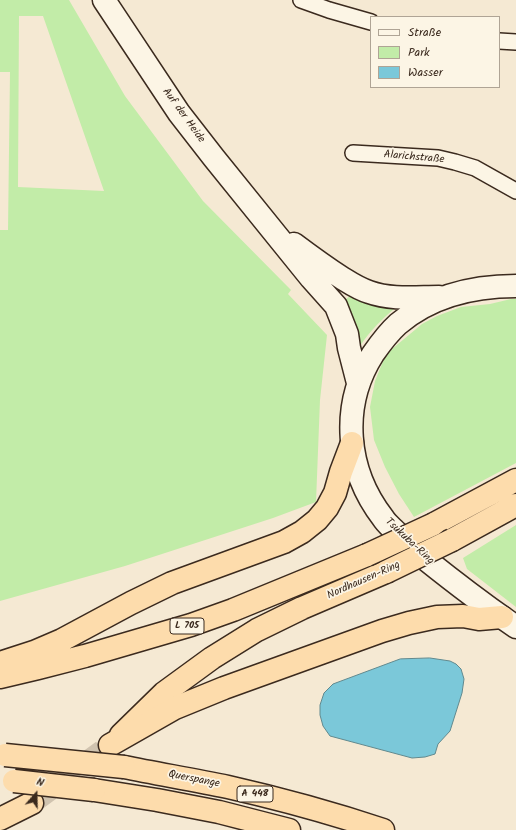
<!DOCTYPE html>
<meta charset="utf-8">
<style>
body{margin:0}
#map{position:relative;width:516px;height:830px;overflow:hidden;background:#f5e9d3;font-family:Kalam,sans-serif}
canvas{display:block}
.legend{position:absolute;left:370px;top:16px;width:130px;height:72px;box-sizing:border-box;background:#fcf5e5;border:1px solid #afa495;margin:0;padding:5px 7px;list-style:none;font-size:12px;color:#3b2a1e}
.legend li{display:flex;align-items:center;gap:8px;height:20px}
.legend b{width:20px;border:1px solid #afa495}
.north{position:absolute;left:16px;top:774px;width:40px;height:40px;-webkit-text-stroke:3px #fcf5e5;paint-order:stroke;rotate:20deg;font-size:11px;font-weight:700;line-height:16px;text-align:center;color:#3b2a1e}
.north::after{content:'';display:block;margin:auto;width:14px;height:18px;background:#3b2a1e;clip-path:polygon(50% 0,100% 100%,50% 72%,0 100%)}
</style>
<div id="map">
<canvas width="516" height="830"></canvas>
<ul class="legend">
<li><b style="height:5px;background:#fcf5e5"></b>Straße</li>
<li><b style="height:11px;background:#c2eca8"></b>Park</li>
<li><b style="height:11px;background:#7bc8d9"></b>Wasser</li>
</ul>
<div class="north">N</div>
</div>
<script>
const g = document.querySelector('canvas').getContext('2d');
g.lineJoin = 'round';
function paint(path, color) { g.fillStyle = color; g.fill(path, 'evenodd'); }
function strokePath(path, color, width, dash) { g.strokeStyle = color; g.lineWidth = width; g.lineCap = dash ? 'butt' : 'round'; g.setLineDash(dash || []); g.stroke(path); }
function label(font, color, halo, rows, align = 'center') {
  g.font = font + ' Kalam,sans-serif'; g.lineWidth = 3.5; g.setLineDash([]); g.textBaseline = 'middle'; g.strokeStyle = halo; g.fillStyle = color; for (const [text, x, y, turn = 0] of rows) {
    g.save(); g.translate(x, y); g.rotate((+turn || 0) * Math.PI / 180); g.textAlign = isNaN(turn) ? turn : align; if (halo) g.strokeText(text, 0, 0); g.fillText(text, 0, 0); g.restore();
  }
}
const green = new Path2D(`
 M0,0H69L125,96L203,201L291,290L288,294L327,335L320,400L316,502L273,518L125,566L0,601V230H8L10,72H0ZM19,16H43L104,191L18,187Z
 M350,296C365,304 378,308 395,308C382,319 370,331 360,346C358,329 354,315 345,300Z
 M511,299H516V463L414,517L399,494L385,467L374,440L370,407L375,381L386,354L422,324L437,316L461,307L490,304Z
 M516,525V607L467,569L463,558Z`);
const water = new Path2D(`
 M430,658L450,661L456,664L461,669L464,679L462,693L450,731L438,744L435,754L425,757L412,758L330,736L323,726L320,715V705L324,693L333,684L400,659Z`);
const motorwayTunnel = new Path2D(`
 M32,803L110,745`);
const minor = new Path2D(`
 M301,0L329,10L371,22
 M499,41L516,42
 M353,153L438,158L455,162L475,168L516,191`);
const secondary = new Path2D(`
 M104,0L179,113L214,158L311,278L336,306L347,334L349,348L358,383
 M294,244C310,256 325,267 342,278C350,283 359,289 369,292C391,300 416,297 439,297
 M516,286C473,286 431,296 398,324C388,333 380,344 373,354C340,406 346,470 383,518C386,523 391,527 395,531C405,540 414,549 424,558C454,582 484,605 516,627`);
const trunk = new Path2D(`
 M434,524L516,480
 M452,540L516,505
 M121,735L164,693L212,658L257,630L302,608L386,572`);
const motorway = new Path2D(`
 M0,663L34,652L62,640L131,603L172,583L284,542L302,532L317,520L327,508L335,493L341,472L352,443
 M0,677L38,668L85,656L191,625L233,610L367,555
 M110,745L175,708L224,688L382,631L409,623L437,617L463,616L479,619L502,617
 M124,767C159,774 194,780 228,787C281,799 332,813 383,830
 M94,790L157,800L219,812L289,830
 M0,819L32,803`);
const trunkBridge = new Path2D(`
 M386,572L452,540`);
const motorwayBridge = new Path2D(`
 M367,555L434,524
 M5,755L124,767
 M14,781L94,790`);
const shields = [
 [187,626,34],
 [255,794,36]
];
const shieldNames = [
 ["L 705",187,626],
 ["A 448",255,794]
];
const streetNames = [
 ["Auf der Heide",183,116,54],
 ["Alarichstraße",414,158,5],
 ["Tsukuba-Ring",409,542,43],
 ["Nordhausen-Ring",364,581,-24],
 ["Querspange",194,780,11]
];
paint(green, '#c2eca8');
paint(water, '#7bc8d9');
strokePath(water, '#61898e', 1);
strokePath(motorwayTunnel, '#d0c3af', 22, [22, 11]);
strokePath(minor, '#3b2a1e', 18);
strokePath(secondary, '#3b2a1e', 25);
strokePath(trunk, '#3b2a1e', 25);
strokePath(motorway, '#3b2a1e', 25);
strokePath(minor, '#fcf5e5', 15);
strokePath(secondary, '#fcf5e5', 22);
strokePath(trunk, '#fddcac', 22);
strokePath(motorway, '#fddcac', 22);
strokePath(trunkBridge, '#3b2a1e', 25, []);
strokePath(motorwayBridge, '#3b2a1e', 25, []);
strokePath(trunkBridge, '#fddcac', 22);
strokePath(motorwayBridge, '#fddcac', 22);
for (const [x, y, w] of shields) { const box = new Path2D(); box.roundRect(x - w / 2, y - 8, w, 16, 3); g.fillStyle = '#fcf5e5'; g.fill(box); strokePath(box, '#3b2a1e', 1); }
label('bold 10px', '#3b2a1e', null, shieldNames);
label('11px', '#3b2a1e', '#fcf5e5', streetNames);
</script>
